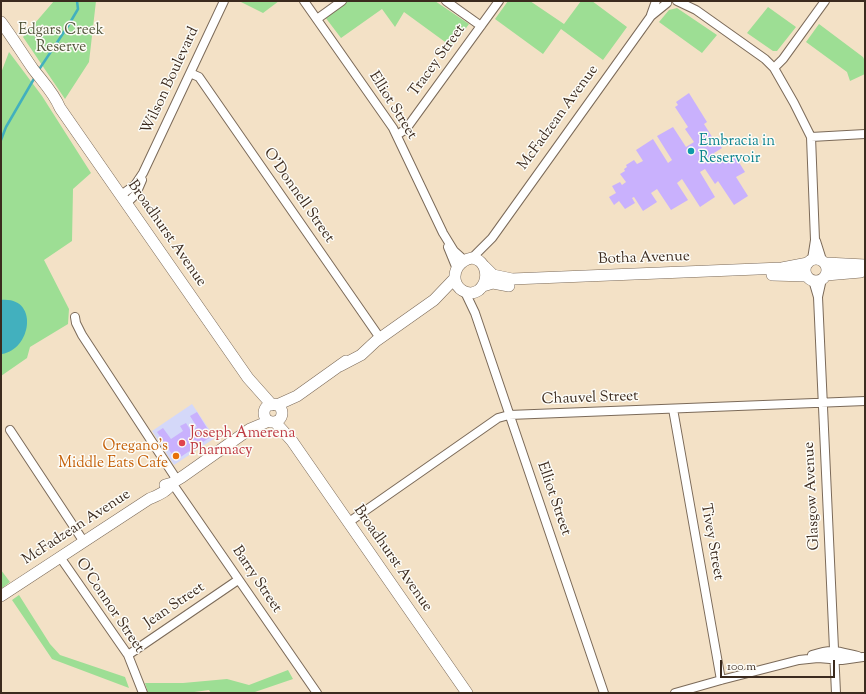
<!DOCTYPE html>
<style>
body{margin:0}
#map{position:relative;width:866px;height:694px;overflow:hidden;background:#f3e1c6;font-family:"Sorts Mill Goudy",serif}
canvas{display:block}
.frame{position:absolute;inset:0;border:2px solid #3b2a1e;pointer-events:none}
.scale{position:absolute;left:720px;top:660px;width:115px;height:18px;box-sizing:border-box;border:2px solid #3b2a1e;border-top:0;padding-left:5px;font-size:12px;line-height:14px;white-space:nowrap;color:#3b2a1e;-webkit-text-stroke:3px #fdfcf7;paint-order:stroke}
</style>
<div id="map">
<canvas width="866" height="694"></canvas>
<div class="frame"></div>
<div class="scale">100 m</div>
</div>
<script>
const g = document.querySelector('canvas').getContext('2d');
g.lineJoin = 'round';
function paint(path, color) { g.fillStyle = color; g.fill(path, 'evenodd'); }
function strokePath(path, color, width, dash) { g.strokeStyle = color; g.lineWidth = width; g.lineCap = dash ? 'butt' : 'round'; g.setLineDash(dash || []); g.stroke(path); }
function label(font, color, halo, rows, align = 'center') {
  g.font = font + ' "Sorts Mill Goudy",serif'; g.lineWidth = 3; g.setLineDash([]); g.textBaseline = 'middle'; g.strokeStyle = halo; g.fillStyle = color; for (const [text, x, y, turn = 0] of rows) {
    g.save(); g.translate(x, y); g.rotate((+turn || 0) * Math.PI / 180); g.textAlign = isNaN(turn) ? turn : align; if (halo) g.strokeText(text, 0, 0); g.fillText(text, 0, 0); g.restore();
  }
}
const built = new Path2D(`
 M192,404L215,438L174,465L152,431Z`);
const green = new Path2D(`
 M54,1H96L89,62L65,99L23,37Z
 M239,1H279L263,13Z
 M347,1H435L469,24L452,47L404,12L395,27L382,9L341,38L325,17Z
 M508,1H530L564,24L581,1H592L627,27L603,60L561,29L543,54L495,19Z
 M768,7L796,27L777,51H773L747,33Z
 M677,8L717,35L702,53L659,22L669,10Z
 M819,24L863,57L865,61V74L850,81L847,72L806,42Z
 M9,52L42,96L91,173L73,189L72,241L44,260L69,309L68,324L30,347L27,358L1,376V73Z
 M1,570L10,582L1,589Z
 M19,595L50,644L60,655L125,677L129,688L52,659L12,600Z
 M288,670L293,679L252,693H211L209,690L187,693H148L145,683H183L227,679L249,685Z`);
const water = new Path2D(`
 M1,300C39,296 32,349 2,354Z`);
const stream = new Path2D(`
 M38,71L68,26L78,9L77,1
 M1,140L6,127L35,77`);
const building = new Path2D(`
 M689,93L707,122L704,124L714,140L707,144L710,147L718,142L722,148L714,153L717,159L722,156L725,162L735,156L745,172L736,177L748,196L734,205L718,181L715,184L705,169L700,172L715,197L700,207L682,179L677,183L688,200L671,210L657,189L651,193L657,202L643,211L634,197L632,198L635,203L625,209L619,201L614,205L609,197L616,193L612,186L620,182L622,185L626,182L620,174L625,171L624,169L627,167L626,165L634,160L637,164L643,161L636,150L653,139L668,163L672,160L657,136L673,127L686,147L694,142L685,129L688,127L675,107L678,105L676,102Z
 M197,412L212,436L176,460L157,432L163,428L171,439L183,431L180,426L186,423L191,431L197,427L190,416Z`);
const minor = new Path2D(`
 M304,1L393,128L443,233L454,251L464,260
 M446,1L481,26
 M677,1L696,10L765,59L774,68L794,103L811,137L815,240L812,259
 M651,15L656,1
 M317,19L342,1
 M774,68L783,59L825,1
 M190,73L199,77L380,338
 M397,135L406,129L499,1
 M811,137L865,134
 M121,195L135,185L143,173L224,1
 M127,203L136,194L142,180
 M816,241L822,260
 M448,247L457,269
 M472,258L492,238L651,16L667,3
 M813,280L818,297L836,693
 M465,292L475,313L604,693
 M818,297L822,279
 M75,317L76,323L82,335L177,480
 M673,409L721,680
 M10,430L84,542
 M172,483L317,693
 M349,522L498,418L509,415L865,401
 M60,557L128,655L143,693
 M128,655L238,580
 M812,655C833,648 837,651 858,656
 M675,693L721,680L799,660L818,658L842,660L863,657`);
const tertiary = new Path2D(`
 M1,22C12,37 22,53 33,69C43,82 54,93 60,108L248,378L272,405
 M472,258C487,260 490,280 479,290C471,296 460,292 456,283C452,271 460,260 472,258Z
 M805 270a11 11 0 1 1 22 0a11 11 0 1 1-22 0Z
 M826,263L865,265
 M484,266L493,275L512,279L782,268L808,263
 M772,275L807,276
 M826,275L861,272
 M483,286L493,283L509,286
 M340,366L361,355L376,341L434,300L455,278
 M264 413a9 9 0 1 1 18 0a9 9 0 1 1-18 0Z
 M277,405L297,396L346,361
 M275,422L292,441L467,693
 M165,485L172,483L182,477L250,429L269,421
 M1,596L149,499C158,495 167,492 172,483`);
const markers = [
 [691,151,4,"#0f9aa8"],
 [182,443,4,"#e0444e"],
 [176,456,4,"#e8710a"]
];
const parkNames = [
 ["Edgars Creek",61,31],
 ["Reserve",61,48]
];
const streetNames = [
 ["Tracey Street",438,61,-54],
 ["Wilson Boulevard",171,81,-65],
 ["Elliot Street",392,106,58],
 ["McFadzean Avenue",559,118,-54],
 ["O'Donnell Street",298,196,55],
 ["Broadhurst Avenue",166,234,55],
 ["Botha Avenue",644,259,-2],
 ["Chauvel Street",590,399,-2],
 ["Glasgow Avenue",813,496,-93],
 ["Elliot Street",553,499,71],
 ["McFadzean Avenue",77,528,-33],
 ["Tivey Street",711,542,80],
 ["Broadhurst Avenue",392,559,55],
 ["Barry Street",256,580,56],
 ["O'Connor Street",109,606,56],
 ["Jean Street",175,606,-34]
];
const cultureNames = [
 ["Embracia in",699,142],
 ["Reservoir",699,159]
];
const healthNames = [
 ["Joseph Amerena",190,434],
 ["Pharmacy",190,451]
];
const foodNames = [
 ["Oregano's",168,447],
 ["Middle Eats Cafe",168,464]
];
paint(built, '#d4d8f9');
paint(green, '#9dde94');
paint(water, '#42b0be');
strokePath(stream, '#42b0be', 2.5);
paint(building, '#c9b1fd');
strokePath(minor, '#7b6a59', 10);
strokePath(tertiary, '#7b6a59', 12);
strokePath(minor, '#fff', 8);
strokePath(tertiary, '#fff', 11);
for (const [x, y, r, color] of markers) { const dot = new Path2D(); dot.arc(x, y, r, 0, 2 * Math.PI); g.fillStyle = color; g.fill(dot); strokePath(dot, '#fdfcf7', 1.5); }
label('15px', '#54573c', '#fdfcf7', parkNames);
label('15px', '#3b2a1e', '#fdfcf7', streetNames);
label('15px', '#0d838f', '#fdfcf7', cultureNames, 'left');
label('15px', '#be3a42', '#fdfcf7', healthNames, 'left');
label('15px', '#c56008', '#fdfcf7', foodNames, 'right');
</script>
